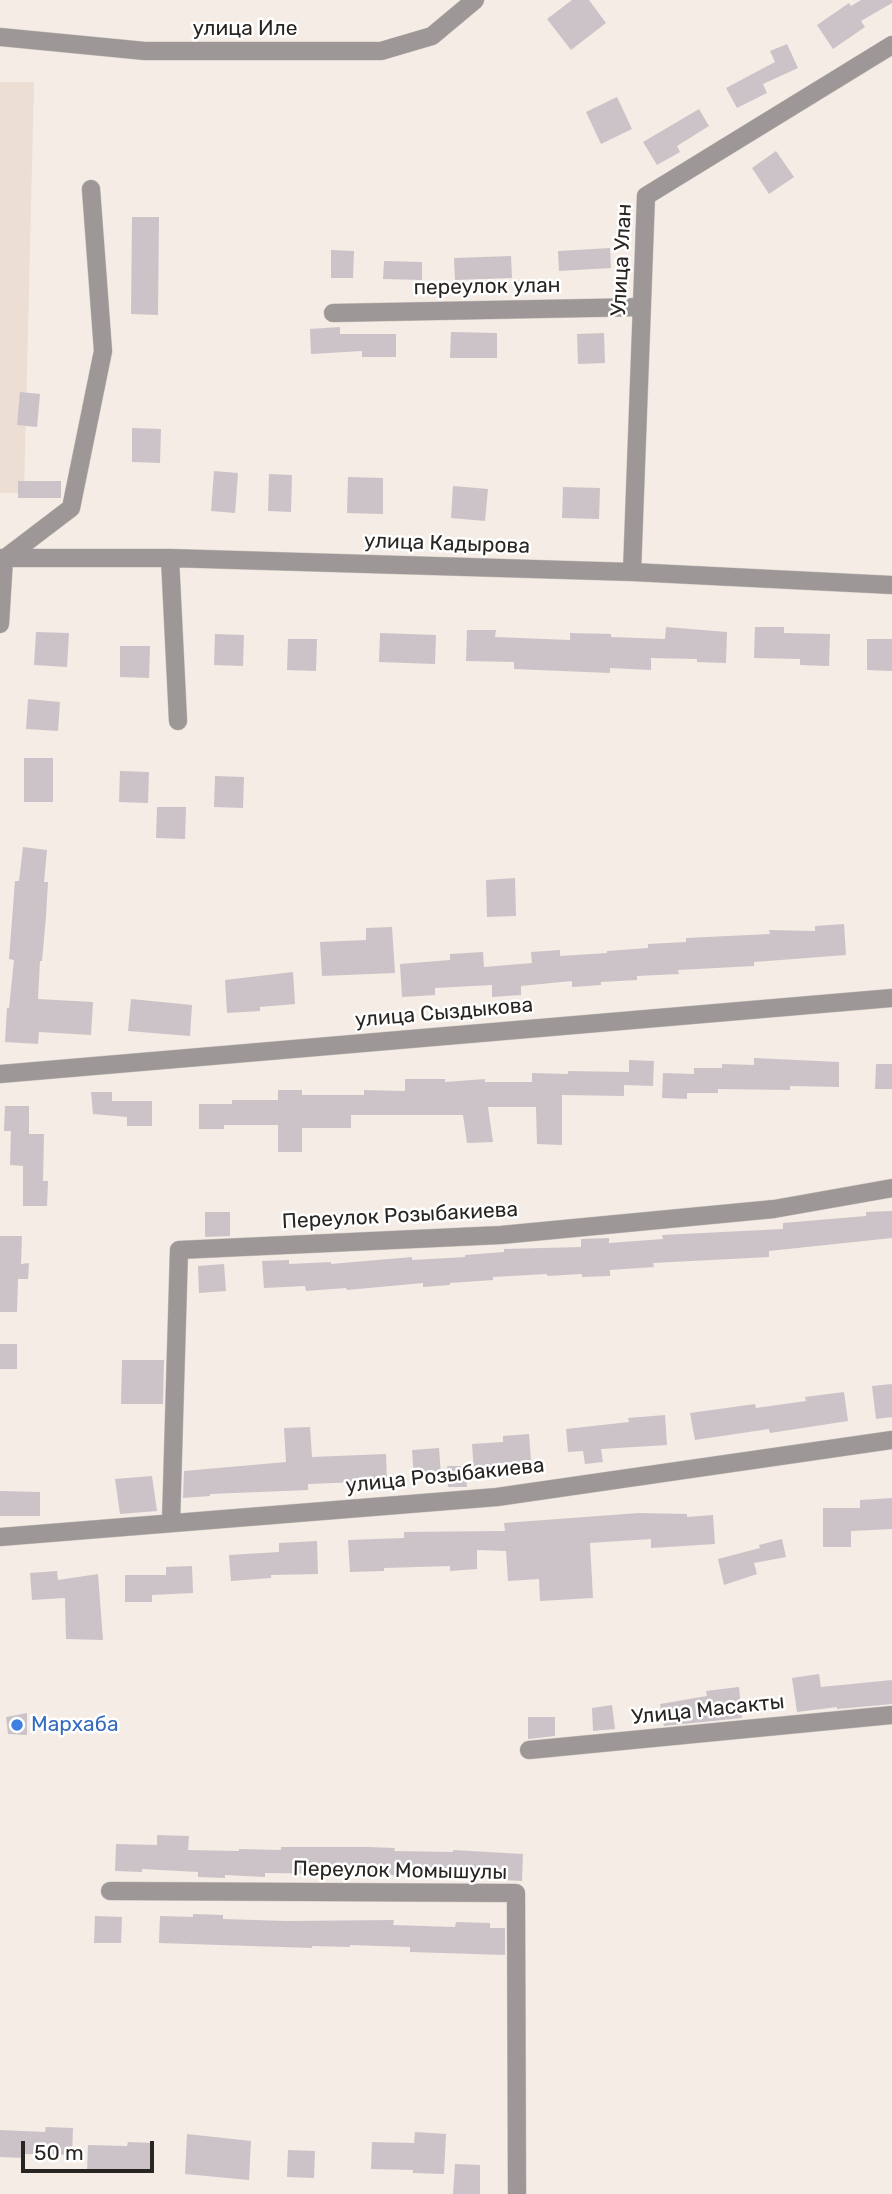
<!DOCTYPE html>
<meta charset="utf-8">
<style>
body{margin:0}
#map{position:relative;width:892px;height:2194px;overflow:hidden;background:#f4ece5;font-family:Rubik,sans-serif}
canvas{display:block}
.scale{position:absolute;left:21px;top:2141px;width:133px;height:32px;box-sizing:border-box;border:4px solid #282522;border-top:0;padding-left:9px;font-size:21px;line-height:24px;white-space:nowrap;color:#282522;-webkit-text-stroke:5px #fff;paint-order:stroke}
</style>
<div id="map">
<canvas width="892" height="2194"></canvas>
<div class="scale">50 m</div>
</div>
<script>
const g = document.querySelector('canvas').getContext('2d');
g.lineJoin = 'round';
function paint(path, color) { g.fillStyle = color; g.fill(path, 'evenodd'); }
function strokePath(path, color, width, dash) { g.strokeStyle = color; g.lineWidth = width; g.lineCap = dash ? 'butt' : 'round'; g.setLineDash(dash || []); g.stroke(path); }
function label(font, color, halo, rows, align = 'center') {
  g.font = font + ' Rubik,sans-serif'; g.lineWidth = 5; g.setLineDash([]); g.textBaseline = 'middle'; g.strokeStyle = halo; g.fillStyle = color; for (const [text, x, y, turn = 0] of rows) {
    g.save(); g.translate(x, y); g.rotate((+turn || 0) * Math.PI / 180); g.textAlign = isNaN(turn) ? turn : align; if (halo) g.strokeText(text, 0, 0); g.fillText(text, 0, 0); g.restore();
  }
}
const built = new Path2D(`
 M0,82H34L24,493H0Z`);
const building = new Path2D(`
 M572,0H589L606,23L571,50L547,19Z
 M861,0H892V3L861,21L865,27L833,49L817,25L849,3L851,6Z
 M787,44L798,68L763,84L767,93L737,108L726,88L775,62L770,51Z
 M617,97L632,129L601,144L586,112Z
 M699,109L709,126L677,146L680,152L657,165L643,142Z
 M776,151L794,177L769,194L752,168Z
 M132,217H159L158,315L131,314Z
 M610,248L611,268L559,271L558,251Z
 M331,250L354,251L353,278H331Z
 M511,256L512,278L455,280L454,258Z
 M384,261L422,262V280L383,279Z
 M340,327V334H396V357H362V351L311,354L310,329Z
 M451,332L497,333V358H450Z
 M604,333L605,363L578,364L577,334Z
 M20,392L40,394L37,427L17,425Z
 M132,428L161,429L160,463L132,462Z
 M214,471L238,473L235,513L211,511Z
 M269,474L292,475L291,512L268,511Z
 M348,477L383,478V514L347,513Z
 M18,481H61V498H18Z
 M453,486L488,489L485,521L451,518Z
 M563,487L600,488L599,519L562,518Z
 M666,627L727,632L726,663L697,662V659L651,658V670L610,668V673L514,669V662L466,661L467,630H496L495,637L570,640V633L611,634V637L665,639Z
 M755,627H784V633L830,634L829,666L800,665V659L754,658Z
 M36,632L69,633L67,667L34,665Z
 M380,633L436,635L435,664L379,662Z
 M215,634L244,635L243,666L214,665Z
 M288,639H317L316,671L287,670Z
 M867,639H892V671L867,670Z
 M120,646H150L149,678L120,677Z
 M28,699L60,702L58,731L26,729Z
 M24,758H53V802H24Z
 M120,771L149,772L148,803L119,802Z
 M215,776L244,777L243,808L214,807Z
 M157,807H186L185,839L156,838Z
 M23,847L47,850L44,882H48L46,916L42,961H40L38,999L93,1002L91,1035L39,1032L38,1044L5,1042L7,1008H9L14,960L9,959L15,881H19Z
 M515,878L516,916L487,917L486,880Z
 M844,924L846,955L754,962V966L678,970L679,974L637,976V980L601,982V985L572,987V981L521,986V995L492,997V985L435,988V995L402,997L400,964L450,960V954L483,952L484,967L532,963L531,952L560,950V956L607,953V951L648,948V944L686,942V938L770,934L769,930L815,931V926Z
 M392,927L395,973L322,976L320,942L366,940V928Z
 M293,972L295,1004L260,1007V1011L227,1013L225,980Z
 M131,999L192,1005L190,1036L128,1031Z
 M754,1058L839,1062V1087L790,1086V1090L718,1089V1093H687V1099L662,1098L663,1073L694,1074V1068H722V1064L754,1065Z
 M629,1060L654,1061L653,1086L624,1085V1096L562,1095V1145L537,1144L536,1107H488L493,1142L467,1143L463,1115H351V1128H302V1152H278V1125H224V1129H199V1104H232V1100H278V1090H302V1095H364V1090L405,1091V1079H445V1082L485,1079V1082H532V1073L568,1074V1071L629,1072Z
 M876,1064H892V1089H875Z
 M91,1092H112V1101H152V1126H127V1117L93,1114Z
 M5,1106H29V1134H44L43,1181H48L47,1206H23V1166L10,1165L11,1131H4Z
 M892,1211V1238L769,1251V1257L653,1263L654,1267L610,1270V1276L582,1277V1274L547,1276V1274L493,1277V1280L450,1283V1285L423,1287V1283L347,1290L346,1288L306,1291L305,1286L264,1288L262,1261L289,1260V1264L331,1262V1264L412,1257V1260L465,1257V1255L504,1252V1249L581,1247V1239L609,1238V1243L663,1239L662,1235L783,1229V1223L866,1216V1212Z
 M205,1212H230V1236L205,1237Z
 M0,1236H22L21,1264L29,1263L28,1279H18L17,1312H0Z
 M224,1264L226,1291L199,1293L198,1266Z
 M0,1344H17V1369H0Z
 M122,1360H164L163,1404H121Z
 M892,1384V1417L876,1419L872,1386Z
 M844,1392L848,1421L770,1433L769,1429L695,1440L690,1413L755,1404L756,1408L806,1401L805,1397Z
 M665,1415L667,1445L601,1449L603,1462L585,1464L583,1451L568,1452L566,1429L629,1422L628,1418Z
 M310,1427L312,1457L386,1454L387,1481L308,1484V1490L210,1494V1496L183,1498L184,1471L286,1462L284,1428Z
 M529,1434L531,1461L500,1463L501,1469L474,1471L472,1444L503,1442V1436Z
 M439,1448L441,1475L414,1477L412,1450Z
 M447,1466H465L467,1487H448Z
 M152,1476L157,1511L120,1514L115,1479Z
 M0,1491L40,1492V1516H0Z
 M892,1498V1529L851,1531V1547H823V1508H860V1500Z
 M639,1513L687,1514V1517L713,1515L715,1544L651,1548V1539L590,1543L593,1598L540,1601L539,1579L508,1581L506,1551L477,1550V1569L450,1571V1566L384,1568V1571L350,1572L348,1540L404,1538V1532L505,1531L504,1523Z
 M782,1539L786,1557L754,1563L757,1574L724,1585L718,1559L760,1548L759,1545Z
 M317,1541L318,1574L271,1575V1578L231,1581L229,1555L279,1552V1543Z
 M192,1566L193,1593L152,1595V1602H125V1575H166V1567Z
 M57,1571L58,1580L98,1574L103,1640L66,1639L65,1598L32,1600L30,1573Z
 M819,1674L821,1687L892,1680V1704L837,1709V1707L797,1712L792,1678Z
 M739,1687L742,1718L664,1726L660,1704L707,1696L706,1691Z
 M612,1705L615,1729L593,1731L592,1708Z
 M27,1713V1735L8,1734L6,1717Z
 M528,1717H555V1736L528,1739Z
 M157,1835L189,1836L188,1850L239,1851V1849L281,1850V1847H368L395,1848L394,1851L453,1852V1850L523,1854L522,1881L441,1877V1879L414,1878V1876L350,1874L265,1873V1877L225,1875V1878L198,1877V1872L142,1869V1872L115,1871L116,1844L157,1845Z
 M193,1914L223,1915V1919L286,1921L394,1920L393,1925L455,1927L456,1922L490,1923V1928H505V1955L410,1952V1947L350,1945V1947L312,1946V1948L159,1943L160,1916L193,1917Z
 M95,1916L122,1917L121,1943H94Z
 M46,2127L73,2128L72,2155L24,2154V2158L0,2157V2130L45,2132Z
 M415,2132L446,2134L444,2174L413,2173V2170L371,2169L372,2142L414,2143Z
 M187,2134L251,2141L249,2180L185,2174Z
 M128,2142L154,2143V2170L114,2169V2172H87L88,2145L127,2146Z
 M288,2150L315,2151L314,2178L287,2177Z
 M455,2164L480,2165V2194H453Z`);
const minor = new Path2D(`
 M0,37L145,51H381L432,36L475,0
 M333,313L642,307
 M0,558H170L632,572L892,585
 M170,558L178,721
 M632,572L646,196L892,45
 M0,624L4,559L71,508L103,351L91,189
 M0,1074L892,998
 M171,1522L179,1250L501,1235L774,1209L892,1188
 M0,1537L497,1497L892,1440
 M529,1750L892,1715
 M110,1891L516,1893L517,2194`);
const markers = [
 [17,1725,7,"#3f7fe0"]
];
const streetNames = [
 ["улица Иле",245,29],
 ["Улица Улан",622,260,-87],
 ["переулок улан",487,287,-1],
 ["улица Кадырова",447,544,2],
 ["улица Сыздыкова",444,1013,-5],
 ["Переулок Розыбакиева",400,1216,-3],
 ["улица Розыбакиева",445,1476,-6],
 ["Улица Масакты",708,1710,-6],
 ["Переулок Момышулы",400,1871,1]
];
const shopNames = [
 ["Мархаба",31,1725]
];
paint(built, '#ecded2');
paint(building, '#ccc3c9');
strokePath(minor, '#cfc8c2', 19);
strokePath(minor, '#9d9897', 18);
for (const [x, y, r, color] of markers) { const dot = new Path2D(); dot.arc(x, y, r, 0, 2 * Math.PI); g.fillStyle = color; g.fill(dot); strokePath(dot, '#fff', 2.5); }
label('21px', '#282522', '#fff', streetNames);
label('21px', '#366cbe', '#fff', shopNames, 'left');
</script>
